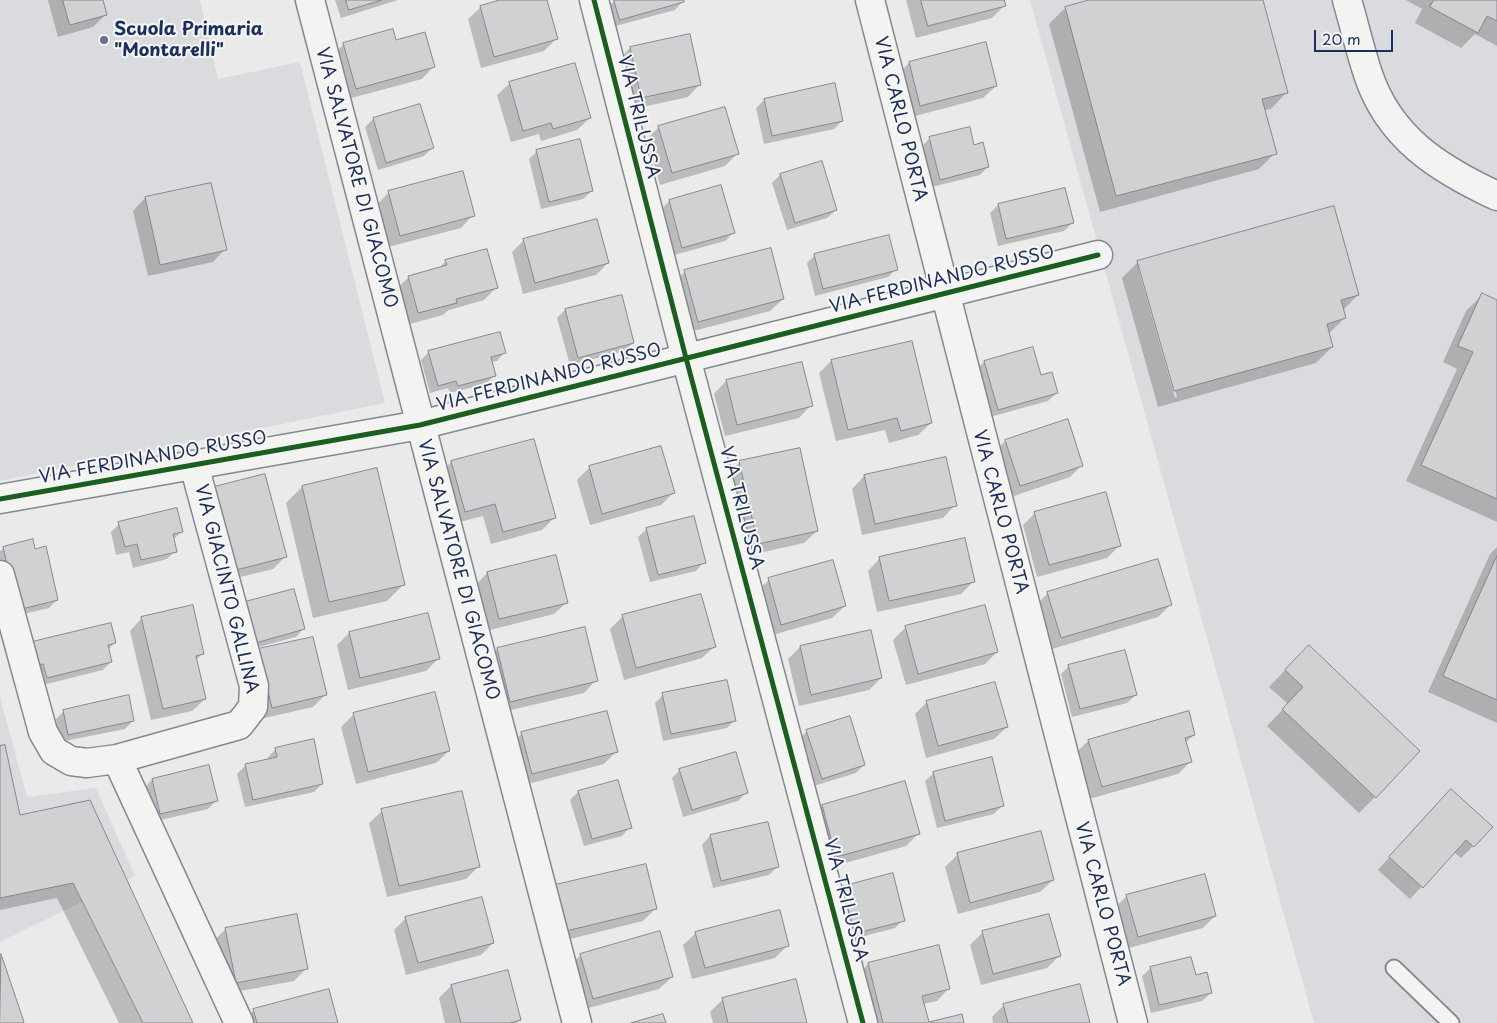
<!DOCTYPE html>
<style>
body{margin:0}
#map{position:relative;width:1497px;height:1023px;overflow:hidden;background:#e9eae9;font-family:"Playpen Sans",sans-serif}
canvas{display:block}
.scale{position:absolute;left:1314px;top:30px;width:79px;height:22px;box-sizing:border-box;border:2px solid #1b2f5e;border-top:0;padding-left:6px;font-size:15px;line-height:18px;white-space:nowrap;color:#1b2f5e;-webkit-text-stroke:4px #f6f6f2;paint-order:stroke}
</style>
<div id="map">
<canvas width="1497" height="1023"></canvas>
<div class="scale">20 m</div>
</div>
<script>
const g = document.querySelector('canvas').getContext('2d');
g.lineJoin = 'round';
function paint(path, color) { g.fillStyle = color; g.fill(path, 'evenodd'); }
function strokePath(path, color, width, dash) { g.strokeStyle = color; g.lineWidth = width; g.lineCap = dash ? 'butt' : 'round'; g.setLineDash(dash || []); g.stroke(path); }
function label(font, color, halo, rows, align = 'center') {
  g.font = font + ' "Playpen Sans",sans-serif'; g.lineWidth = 4; g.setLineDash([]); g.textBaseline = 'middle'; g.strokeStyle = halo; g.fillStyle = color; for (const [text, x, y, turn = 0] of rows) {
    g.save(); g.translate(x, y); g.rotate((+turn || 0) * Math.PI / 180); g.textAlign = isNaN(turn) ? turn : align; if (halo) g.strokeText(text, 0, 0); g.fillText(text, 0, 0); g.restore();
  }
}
const built = new Path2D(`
 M0,0H200L218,79L300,62L385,403L0,481Z
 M1030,0H1497V1023H1314Z
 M0,697L27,797L96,788L135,876L0,942Z`);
const shadow = new Path2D(`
 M48,0H102L106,14L93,27L58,37Z
 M335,0H398L341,18Z
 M505,0H546L556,39L544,51L481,68L468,19L481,7Z
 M616,0H683V1L675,10L612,27L606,8Z
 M906,0H1003L1004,6L992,18L916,38Z
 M1094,0H1262L1287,92L1271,109L1264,110L1275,153L1259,169L1100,212L1049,24L1065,8Z
 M1406,0H1497V46L1475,34L1461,48L1415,23L1422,9Z
 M344,44L434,66L422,79L344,100L332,56Z
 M630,48L700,84L688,97L629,110L618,60Z
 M909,63L996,86L983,98L908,118L897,75Z
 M510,83L590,118L577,130L541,141L539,134L511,142L497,95Z
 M764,100L842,121L834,129L764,144L756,108Z
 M373,119L432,148L424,156L378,170L365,127Z
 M659,127L737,154L725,166L660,185L647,139Z
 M930,138L974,146L988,167L980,175L932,187L922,146Z
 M537,151L592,191L583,199L541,209L529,159Z
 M780,175L836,210L827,218L787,230L772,183Z
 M720,187L733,233L725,241L674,255L661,210L669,201Z
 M389,192L473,215L461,228L388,247L377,205Z
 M145,198L225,249L213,262L148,276L133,211Z
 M998,205L1072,223L1064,231L998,246L990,213Z
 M524,240L608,263L596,275L523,294L512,252Z
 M815,255L896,269L888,277L815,296L807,263Z
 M446,261L496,288L484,300L449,310L443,315L406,325L396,289L409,277L438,269Z
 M1138,262L1358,295L1343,310L1345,318L1328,334L1332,347L1316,363L1158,407L1122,278ZM1139,271H1141L1177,397L1175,398Z
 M685,271L783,299L770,311L686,333L673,284Z
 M1482,295L1497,301V522L1406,481L1457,369L1443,362L1466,311Z
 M621,296L633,343L625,351L570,365L557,318L565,310Z
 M429,352H505L497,361L491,362L494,376L486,384L450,393L448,388L430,393L421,360Z
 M831,361L931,423L918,435L889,443L885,430L836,441L819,373Z
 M984,362L1040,376L1057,393L1048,401L990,417L976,370Z
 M726,381L811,405L799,418L725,436L714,394Z
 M1067,421L1082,465L1070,477L1008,498L993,454L1005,441Z
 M661,447L674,492L661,505L590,525L577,480L589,468Z
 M945,459L955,505L943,518L862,535L852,489L864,476Z
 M451,462L554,518L542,530L491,544L483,516L452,524L439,475Z
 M740,462L817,531L804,543L746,556L728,474Z
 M264,475L286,556L273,569L224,581Z
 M302,487L403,585L387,601L313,618L286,503Z
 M1035,513L1120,545L1107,558L1037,577L1023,525Z
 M119,524L182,531L173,540L175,551L167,559L133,568L129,552L116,555L111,532Z
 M647,529L704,562L696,571L650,582L638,537Z
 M1497,547V723L1428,692L1490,554Z
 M4,548L34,550L57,600L49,608L10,617L0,575V551Z
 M555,557L567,602L554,614L486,631L475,586L487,573Z
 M880,558L973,582L961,594L877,612L868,571Z
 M769,580L845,606L832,618L769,636L756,592Z
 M1048,593L1170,605L1158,617L1049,650L1035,606Z
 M233,613L304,628L296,637L244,651Z
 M427,614L438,659L426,671L348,690L337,645L349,633Z
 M623,616L715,646L702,658L624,680L610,629Z
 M142,618L203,653L196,660L205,699L192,711L151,720L130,631Z
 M906,627L997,652L985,664L906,685L893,640Z
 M584,628L596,680L584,693L498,713L485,662L497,649Z
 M115,642L108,650L111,662L103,670L39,686L25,651Z
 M800,647L881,678L869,690L799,706L788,659Z
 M1293,662L1375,797L1359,813L1267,726L1288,704L1269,687Z
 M247,663L325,695L313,707L260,719Z
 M1069,666L1136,695L1127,703L1072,717L1061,674Z
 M663,695L735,720L727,728L663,741L655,703Z
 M927,702L1007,727L994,739L926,758L915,714Z
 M64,711L133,721L125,729L60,742L56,719Z
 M1188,713L1194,735L1185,743L1191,761L1178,774L1089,799L1076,753L1088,741Z
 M354,714L449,751L436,763L356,784L341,727Z
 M807,731L864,765L856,773L814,786L799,739Z
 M522,733L616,752L604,764L520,786L510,746Z
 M0,747L19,817L192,1023H119L57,898L0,910Z
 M276,749L322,784L314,792L245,807L237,774L245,766L269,760L268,757Z
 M680,770L746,793L738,801L683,817L672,778Z
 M934,773L1002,806L994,814L937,828L925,781Z
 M152,780L216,801L208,809L152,822L144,788Z
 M617,781L630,827L622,836L584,846L570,800L578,792Z
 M1438,803L1473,846L1461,858L1454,852L1410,899L1378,870Z
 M822,806L918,834L906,846L824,869L810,818Z
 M382,811L479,866L466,879L387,897L369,823Z
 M767,823L777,867L769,875L713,888L702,845L710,836Z
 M1040,832L1053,880L1040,892L958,914L945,867L957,855Z
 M842,888L903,920L895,928L845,941Z
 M1127,896L1215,916L1203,928L1125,949L1114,908Z
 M543,899L655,909L643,921L554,943Z
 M406,918L493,943L481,955L406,975L394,930Z
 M226,929L306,969L294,981L224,994L213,941Z
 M983,932L1059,956L1047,968L981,985L970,945Z
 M696,933L787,946L775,958L692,979L683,945Z
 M938,947L949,988L937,1001L923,1004L928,1023H868L856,977L868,964Z
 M581,955L672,977L659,989L581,1010L568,967Z
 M0,956L23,1022L22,1023H0Z
 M1151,968L1195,977L1211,993L1202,1001L1151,1013L1142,976Z
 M451,986L520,1020L517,1023H445L439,998Z
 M723,999L806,1023H713L710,1012Z
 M1004,1005L1089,1023H993L992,1017Z
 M254,1010L337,1023H241Z`);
const building = new Path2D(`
 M63,0H103L107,15L70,25Z
 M346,0H382L349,10Z
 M500,0H547L558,39L494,57L480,6Z
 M614,0H684V2L620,20Z
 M921,0H1004L1006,6L928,26Z
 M1089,0H1263L1288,93L1262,99L1277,154L1116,196L1065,7Z
 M1434,0H1497V21L1487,16L1478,33L1430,7Z
 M393,29L396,40L425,32L435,67L356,89L343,43Z
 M690,34L701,85L641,98L630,47Z
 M986,42L997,86L920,106L909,62Z
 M575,63L591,118L553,129L551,123L523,131L509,82Z
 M835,83L843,121L772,136L764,99Z
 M420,104L434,148L386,163L373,118Z
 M725,107L739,154L672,173L658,126Z
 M970,127L974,145L983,142L989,167L940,180L929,137Z
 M580,139L593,191L549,202L536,150Z
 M822,161L837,210L795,223L780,174Z
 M463,171L475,216L400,236L388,191Z
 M211,183L227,250L160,265L145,197Z
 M721,185L735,233L682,248L669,200Z
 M1065,188L1074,223L1006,239L998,204Z
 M1334,206L1359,295L1341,300L1346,318L1327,324L1333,347L1174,391L1137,261Z
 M597,219L609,263L535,283L523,239Z
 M889,235L898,270L823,289L814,254Z
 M771,248L784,299L698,322L684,270Z
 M487,249L498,288L456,299L457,303L418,313L408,276L447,265L445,260Z
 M1482,293L1497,300V499L1421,465L1473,352L1458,346Z
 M622,295L634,343L578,358L565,309Z
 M500,332L506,353L491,357L496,376L458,386L456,381L438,386L428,351Z
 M912,341L932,423L901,431L897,418L848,430L831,360Z
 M1033,347L1041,375L1052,372L1058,393L998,410L984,361Z
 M802,362L813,406L737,425L726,380Z
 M1068,419L1083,466L1020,486L1005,440Z
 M534,439L556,518L503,532L495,504L465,512L451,461Z
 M661,446L675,493L602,514L589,466Z
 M800,448L818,531L758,544L739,461Z
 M946,457L957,506L875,524L864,475Z
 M377,468L405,585L329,602L302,486Z
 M265,474L287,557L236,570L214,487Z
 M1106,492L1121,546L1049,565L1034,512Z
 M177,508L183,532L173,534L177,552L141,560L137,544L125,547L118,522Z
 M694,516L706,563L658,575L646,528Z
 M965,538L975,582L889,601L879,557Z
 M33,539L35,549L46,546L58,600L18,610L3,547Z
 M556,555L568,603L499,619L487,572Z
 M1497,556V700L1443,676Z
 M1158,559L1172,605L1061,638L1047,592Z
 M833,560L846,606L781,625L768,578Z
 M294,589L305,629L252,644L241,603Z
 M701,594L716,647L636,668L622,615Z
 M193,605L204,654L196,656L206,699L163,709L141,617Z
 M985,605L998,652L918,674L905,626Z
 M428,613L440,659L360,678L349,632Z
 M111,623L116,643L108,645L112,662L47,678L43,664L38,665L32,642Z
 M585,627L598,681L510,702L497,648Z
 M871,630L882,678L811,695L800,646Z
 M313,637L327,695L272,708L258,649Z
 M1309,645L1420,751L1376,798L1282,709L1303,687L1285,670Z
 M1125,650L1137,695L1080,709L1068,665Z
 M727,680L736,721L671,734L662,693Z
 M995,682L1008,727L938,746L926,701Z
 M435,692L450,751L368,772L353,713Z
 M129,695L134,721L68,735L63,710Z
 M607,711L618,752L532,774L521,732Z
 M1189,711L1195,735L1185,738L1192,762L1102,787L1088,740Z
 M850,716L865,765L822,779L806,730Z
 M314,739L323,784L253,800L245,764L277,757L275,748Z
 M5,745L20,815L90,800L193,1023H143L73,883L0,898V746Z
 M736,752L748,793L692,810L679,769Z
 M992,757L1004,806L945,821L933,772Z
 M209,765L218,801L160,814L152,779Z
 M618,780L632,828L592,839L578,791Z
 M905,781L920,834L836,857L822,805Z
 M1451,789L1493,827L1474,847L1466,840L1423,888L1389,857Z
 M462,791L480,867L399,886L381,809Z
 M768,822L779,867L721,881L710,835Z
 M1041,831L1054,880L970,903L957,853Z
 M646,864L657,909L566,931L555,885Z
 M893,873L905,921L853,934L841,887Z
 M1205,874L1216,916L1138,937L1126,895Z
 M482,897L494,943L418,963L405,917Z
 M780,910L789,946L705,968L695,932Z
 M297,914L308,969L236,983L225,928Z
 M1049,914L1061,956L993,974L982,931Z
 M660,931L673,977L593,999L580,954Z
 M939,945L950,989L922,996L929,1022L962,1014L964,1023H883L868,963Z
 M1,954L24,1022L22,1023H0Z
 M1191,957L1196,975L1207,972L1212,993L1159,1005L1150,967Z
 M508,970L521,1020L510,1023H461L451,985Z
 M796,979L807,1023H728L722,998Z
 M1080,984L1090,1023H1008L1003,1004Z
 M329,989L338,1023H257L253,1009Z
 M663,1014L666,1023H631Z`);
const lane = new Path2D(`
 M1394,968L1451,1023`);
const street = new Path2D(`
 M310,0L577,1023
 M594,0L686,358L863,1023
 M870,0L1133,1023
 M1347,0C1354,24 1360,50 1368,74C1389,138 1439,169 1497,196
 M0,499L420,425L1098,255
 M0,575L43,732L54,751L71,761L87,763L117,759L239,725L253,707L254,686L194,465
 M117,759L239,1023`);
const cycleway = new Path2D(`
 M594,0L686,358L863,1023
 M0,499L420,425L1098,255`);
const markers = [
 [104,40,5,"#63708f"]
];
const poiNames = [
 ["Scuola Primaria",114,30],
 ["\"Montarelli\"",114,51]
];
const streetNames = [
 ["VIA TRILUSSA",638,117,76],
 ["VIA CARLO PORTA",900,119,76],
 ["VIA SALVATORE DI GIACOMO",356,178,75],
 ["VIA FERDINANDO RUSSO",942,280,-14],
 ["VIA FERDINANDO RUSSO",549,378,-14],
 ["VIA FERDINANDO RUSSO",153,458,-10],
 ["VIA TRILUSSA",741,508,75],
 ["VIA CARLO PORTA",1000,512,75],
 ["VIA SALVATORE DI GIACOMO",458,570,75],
 ["VIA GIACINTO GALLINA",226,589,76],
 ["VIA TRILUSSA",845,900,75],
 ["VIA CARLO PORTA",1102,904,75]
];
paint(built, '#d9dbde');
paint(shadow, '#0003');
paint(building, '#d0d1d3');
strokePath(building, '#848890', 1);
strokePath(lane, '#848890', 19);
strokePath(street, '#848890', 31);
strokePath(lane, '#f3f3f2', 15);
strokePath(street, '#f3f3f2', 28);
strokePath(cycleway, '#1b5e20', 5);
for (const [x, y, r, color] of markers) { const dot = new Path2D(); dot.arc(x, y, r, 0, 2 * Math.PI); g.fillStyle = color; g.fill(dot); strokePath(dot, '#f6f6f2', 2); }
label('bold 18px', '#1b2f5e', '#f6f6f2', poiNames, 'left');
label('18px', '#1b2f5e', '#f6f6f2', streetNames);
</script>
